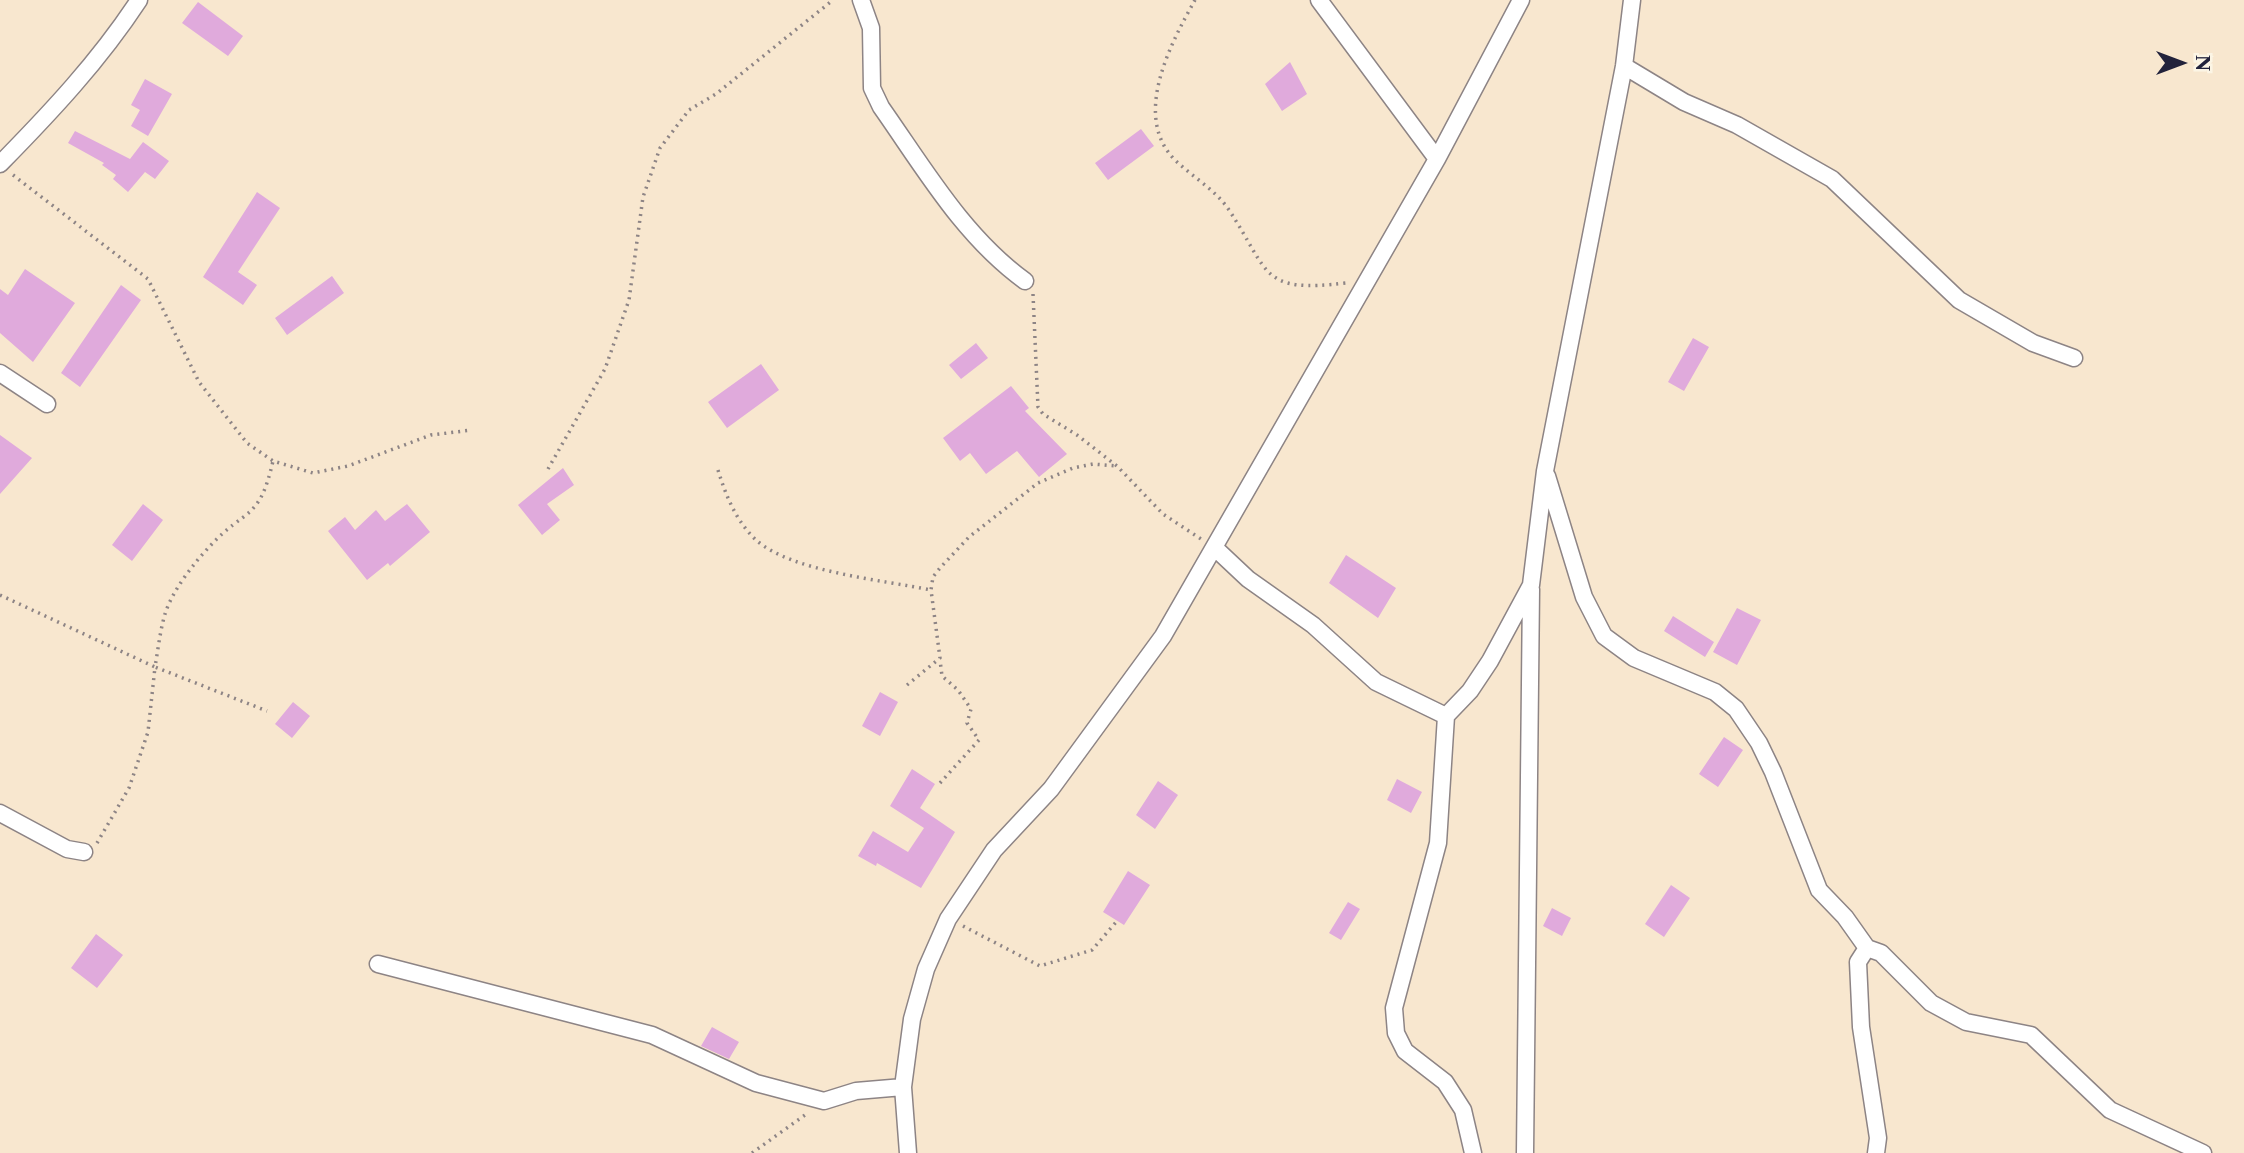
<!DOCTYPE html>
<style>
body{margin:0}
#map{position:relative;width:2244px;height:1153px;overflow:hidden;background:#f8e7cf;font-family:"Libre Caslon Text",serif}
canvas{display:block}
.north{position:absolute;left:2146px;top:28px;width:70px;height:70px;-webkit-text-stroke:5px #fcf5e5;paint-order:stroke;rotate:90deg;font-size:19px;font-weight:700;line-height:28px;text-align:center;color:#22223b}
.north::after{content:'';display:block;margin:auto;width:24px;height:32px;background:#22223b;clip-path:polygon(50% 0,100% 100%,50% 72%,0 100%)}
</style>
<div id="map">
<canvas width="2244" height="1153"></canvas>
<div class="north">N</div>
</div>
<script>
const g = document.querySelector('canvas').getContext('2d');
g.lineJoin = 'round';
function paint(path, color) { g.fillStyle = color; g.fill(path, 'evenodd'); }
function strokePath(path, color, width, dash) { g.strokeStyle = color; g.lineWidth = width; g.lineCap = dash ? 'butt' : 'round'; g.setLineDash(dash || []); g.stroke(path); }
const building = new Path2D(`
 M198,2L243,36L228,56L182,23Z
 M1290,62L1307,94L1282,111L1265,84Z
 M145,79L172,94L148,136L131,126L140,110L131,105Z
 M1141,129L1154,146L1108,180L1095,163Z
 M75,131L130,159L143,142L169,161L155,179L145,172L128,192L113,179L116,175L102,165L104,163L68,143Z
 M257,192L280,208L238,272L257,285L243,305L203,277Z
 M25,269L75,303L33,362L0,333V289L8,295Z
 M332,276L344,293L287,335L275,318Z
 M121,285L141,300L80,387L61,373Z
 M1693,338L1709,347L1684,391L1668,382Z
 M976,343L988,358L961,379L949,365Z
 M761,364L779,390L727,428L708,402Z
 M1011,386L1029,408L1025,411L1067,454L1039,477L1017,451L986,474L970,453L960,461L943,438Z
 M0,435L32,458L0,494Z
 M563,468L574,485L547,504L560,520L542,535L518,505Z
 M143,504L163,520L132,561L112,545Z
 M407,504L430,532L390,566L388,563L367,580L328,531L345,517L355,530L376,510L385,521Z
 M1346,555L1396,588L1378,618L1329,583Z
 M1737,608L1761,620L1737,665L1713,652Z
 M1673,616L1714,642L1705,657L1664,631Z
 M880,692L898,702L880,736L862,726Z
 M293,702L310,716L292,738L275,724Z
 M1724,737L1743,750L1718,787L1699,774Z
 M912,769L935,784L920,808L955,832L921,888L877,863L876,866L858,856L873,831L908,852L924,828L890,806Z
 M1397,779L1422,792L1411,813L1387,800Z
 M1158,781L1178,795L1155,829L1136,815Z
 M1128,871L1150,885L1124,925L1103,912Z
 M1671,885L1690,898L1664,937L1645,924Z
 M1348,902L1360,909L1341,940L1329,933Z
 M1552,908L1571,918L1562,936L1543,926Z
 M96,934L123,955L97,988L71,968Z
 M712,1027L739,1042L729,1059L701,1046Z`);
const path = new Path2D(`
 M1195,0C1171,43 1132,115 1174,159C1192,177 1215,189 1229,210C1271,274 1260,293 1346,283
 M13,175L148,279L199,382L247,443L273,461L313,473L348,466L431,435L472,430
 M1033,294L1038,407L1043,414L1077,435L1117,466L1163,514L1201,539
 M548,469L605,369L629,300L643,197L660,148L689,110L716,94L833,0
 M718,470C726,496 736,521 756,540C792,572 883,580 931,590
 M0,595L155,667C158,650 160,631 165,614C172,591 194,563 210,546C246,507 259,522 273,461
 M907,685L940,658L931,590L933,577L940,568L969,537L1038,483L1073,468L1093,464L1116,466
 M940,783L979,740L967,723L971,709L958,690L942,676L940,660
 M97,843L129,788L148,732L155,667L267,711
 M963,926L1040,966L1092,950L1117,921
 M752,1153L805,1115`);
const street = new Path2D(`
 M861,0L871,28L872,88L881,107C924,168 963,236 1025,281
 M1319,0L1437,159
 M1624,66L1684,102L1737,125L1832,179L1959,300L2033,343L2074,358
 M0,164C51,112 99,61 139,0
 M0,373L47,404
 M1547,476L1584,597L1604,636L1634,658L1715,692L1736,709L1759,743L1773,772L1819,890L1845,917L1867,948L1881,953L1931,1003L1966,1022L2031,1035L2110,1110L2203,1153
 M1215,548L1248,579L1313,625L1376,682L1446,716
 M0,813L67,849L84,852
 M1867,948L1858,962L1861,1027L1878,1138L1876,1153
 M378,964L652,1035L756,1083L824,1101L856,1091L903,1087
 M908,1153L903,1087L912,1019L926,969L948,919L994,850L1051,789L1163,636L1437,159L1521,0
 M1473,1153L1463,1110L1445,1082L1405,1051L1396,1033L1394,1008L1438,843L1446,716L1470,691L1490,661L1531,585L1545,471L1624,66L1632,0
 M1525,1153L1531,589`);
paint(building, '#e0aadc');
strokePath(street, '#8d8485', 19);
strokePath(path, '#8d8485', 3.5, [2, 5]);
strokePath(street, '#fff', 16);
</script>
